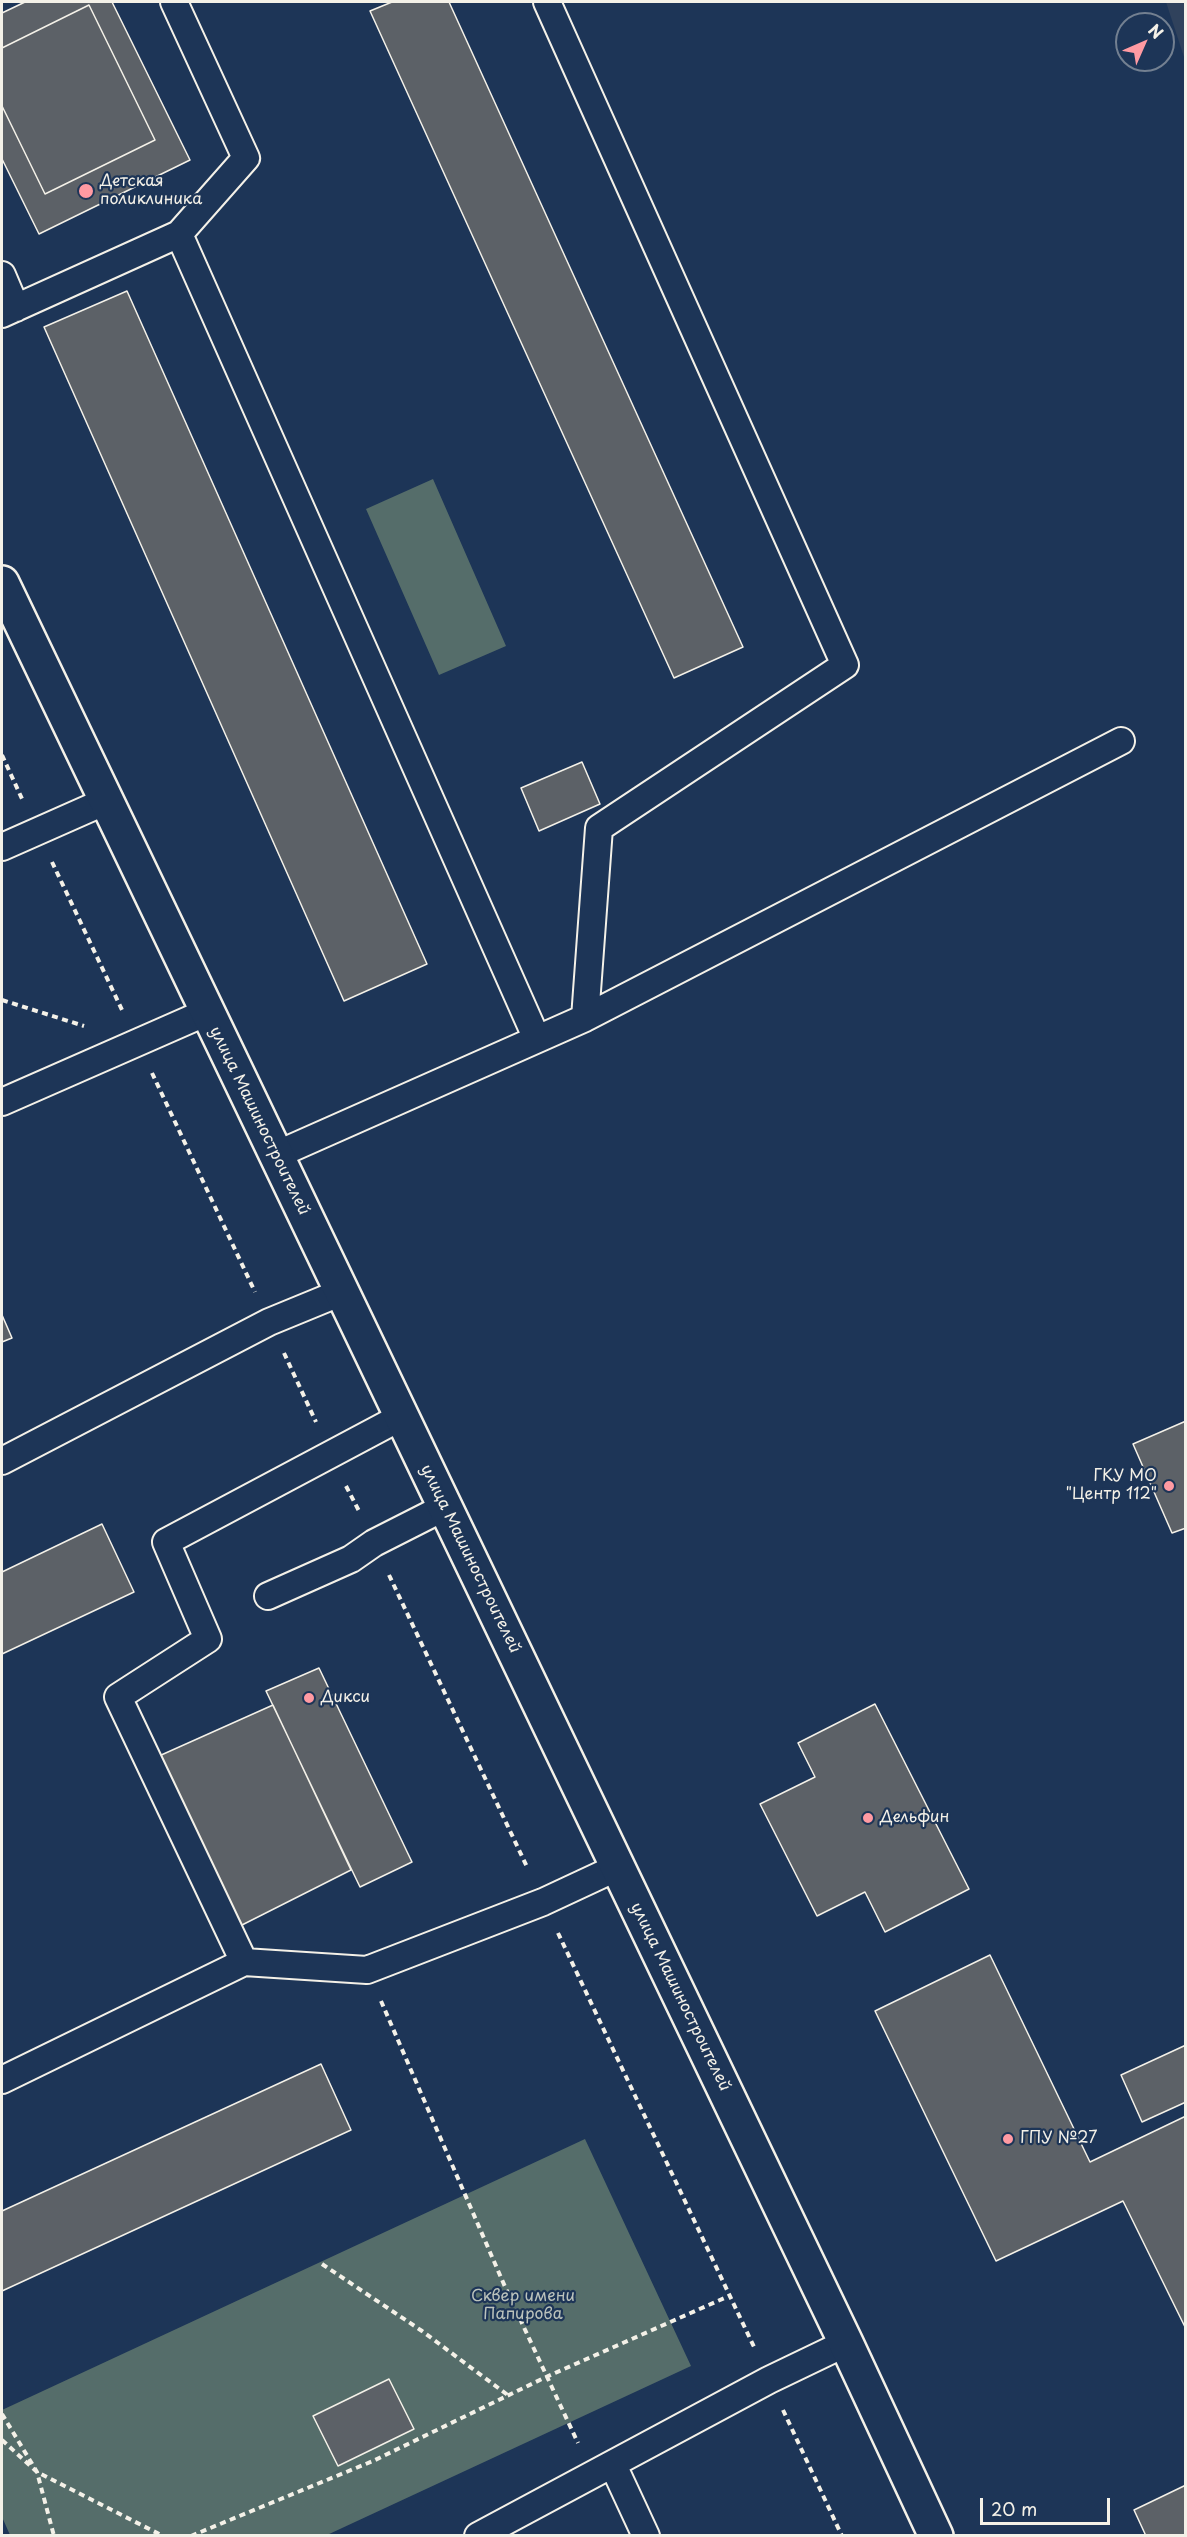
<!DOCTYPE html>
<meta charset="utf-8">
<style>
body{margin:0}
#map{position:relative;width:1187px;height:2537px;overflow:hidden;background:#1d3557;font-family:"Playpen Sans",sans-serif}
canvas{display:block}
.frame{position:absolute;inset:0;border:3px solid #f4f1e8;pointer-events:none}
.north{position:absolute;left:1115px;top:12px;width:60px;height:60px;box-sizing:border-box;background:#1d3557;border:2px solid #738091;border-radius:50%;rotate:45deg;font-size:16px;font-weight:700;line-height:24px;text-align:center;color:#f4f1e8}
.north::after{content:'';display:block;margin:auto;width:21px;height:27px;background:#ff9aa2;clip-path:polygon(50% 0,100% 100%,50% 72%,0 100%)}
.scale{position:absolute;left:980px;top:2498px;width:130px;height:27px;box-sizing:border-box;border:3px solid #f4f1e8;border-top:0;padding-left:8px;font-size:18px;line-height:21px;white-space:nowrap;color:#f4f1e8;-webkit-text-stroke:4px #1d3557;paint-order:stroke}
</style>
<div id="map">
<canvas width="1187" height="2537"></canvas>
<div class="frame"></div>
<div class="north">N</div>
<div class="scale">20 m</div>
</div>
<script>
const g = document.querySelector('canvas').getContext('2d');
g.lineJoin = 'round';
function paint(path, color) { g.fillStyle = color; g.fill(path, 'evenodd'); }
function strokePath(path, color, width, dash) { g.strokeStyle = color; g.lineWidth = width; g.lineCap = dash ? 'butt' : 'round'; g.setLineDash(dash || []); g.stroke(path); }
function label(font, color, halo, rows, align = 'center') {
  g.font = font + ' "Playpen Sans",sans-serif'; g.lineWidth = 4.5; g.setLineDash([]); g.textBaseline = 'middle'; g.strokeStyle = halo; g.fillStyle = color; for (const [text, x, y, turn = 0] of rows) {
    g.save(); g.translate(x, y); g.rotate((+turn || 0) * Math.PI / 180); g.textAlign = isNaN(turn) ? turn : align; if (halo) g.strokeText(text, 0, 0); g.fillText(text, 0, 0); g.restore();
  }
}
const built = new Path2D(`
 M1166,2H1185V60Z`);
const green = new Path2D(`
 M433,479L506,646L439,675L366,509Z
 M585,2139L691,2366L327,2535H10L2,2517V2410Z`);
const building = new Path2D(`
 M25,2H112L190,160L39,234L2,159V106L45,194L155,140L89,5L2,48V13Z
 M392,2H449L743,647L674,678L370,11Z
 M89,5L155,140L45,194L2,106V48Z
 M127,291L427,964L344,1001L44,327Z
 M582,762L600,804L539,831L521,788Z
 M2,1315L12,1338L2,1342Z
 M1186,1421V1528L1172,1533L1133,1444Z
 M102,1524L134,1592L2,1654V1572Z
 M319,1668L412,1862L360,1887L266,1691Z
 M875,1704L969,1889L885,1932L865,1892L817,1916L760,1804L815,1777L798,1743Z
 M273,1705L351,1870L240,1926L159,1756Z
 M990,1955L1090,2162L1186,2116V2329L1123,2201L996,2261L875,2011Z
 M1186,2045V2102L1142,2122L1121,2075Z
 M321,2064L351,2130L2,2291V2211Z
 M389,2379L414,2429L338,2466L313,2416Z
 M1186,2485V2536H1146L1134,2510Z`);
const path = new Path2D(`
 M2,755L23,801
 M52,862L123,1012
 M2,1000L84,1026
 M152,1073L255,1292
 M284,1353L316,1422
 M346,1486L359,1511
 M389,1575L528,1869
 M558,1933L755,2349
 M381,2001L506,2289L578,2443
 M322,2264L422,2331L509,2396
 M783,2410L842,2536
 M2,2414L37,2472L54,2536
 M2,2440L37,2472L163,2536
 M191,2536L373,2461L546,2377L729,2296`);
const service = new Path2D(`
 M174,2L246,158L179,234
 M547,2L845,665L599,828L585,1018
 M2,275L16,308
 M2,314L179,234L536,1037
 M2,847L106,801
 M2,1102L207,1012
 M276,1155L585,1018L1121,741
 M2,1461L269,1322L342,1292
 M268,1596L351,1559L374,1543L445,1507
 M244,1962L118,1697L208,1639L166,1542L401,1417
 M2,2080L244,1962L367,1970L543,1902L618,1867
 M613,2465L646,2536
 M478,2536L769,2380L846,2343`);
const tertiary = new Path2D(`
 M2,583L846,2343L936,2536`);
const markers = [
 [86,191,8,"#ff9aa2"],
 [1169,1486,6,"#ff9aa2"],
 [309,1698,6,"#ff9aa2"],
 [868,1818,6,"#ff9aa2"],
 [1008,2139,6,"#ff9aa2"]
];
const poiNames = [
 ["Детская",100,182],
 ["поликлиника",100,200],
 ["ГКУ МО",1157,1477,"right"],
 ["\"Центр 112\"",1157,1495,"right"],
 ["Дикси",321,1698],
 ["Дельфин",880,1818],
 ["ГПУ №27",1020,2139]
];
const streetNames = [
 ["улица Машиностроителей",259,1121,64],
 ["улица Машиностроителей",470,1559,64],
 ["улица Машиностроителей",680,1997,64]
];
const parkNames = [
 ["Сквер имени",523,2297],
 ["Папирова",523,2315]
];
paint(built, '#30425c');
paint(green, '#556d6a');
paint(building, '#5c6167');
strokePath(building, '#f4f1e8', 1.5);
strokePath(service, '#f4f1e8', 30);
strokePath(tertiary, '#f4f1e8', 38);
strokePath(path, '#f4f1e8', 4, [6, 4.5]);
strokePath(service, '#1d3557', 26);
strokePath(tertiary, '#1d3557', 33);
for (const [x, y, r, color] of markers) { const dot = new Path2D(); dot.arc(x, y, r, 0, 2 * Math.PI); g.fillStyle = color; g.fill(dot); strokePath(dot, '#1d3557', 2); }
label('16px', '#f4f1e8', '#1d3557', poiNames, 'left');
label('16px', '#f4f1e8', '#1d3557', streetNames);
label('16px', '#bcc3bc', '#1d3557', parkNames);
</script>
